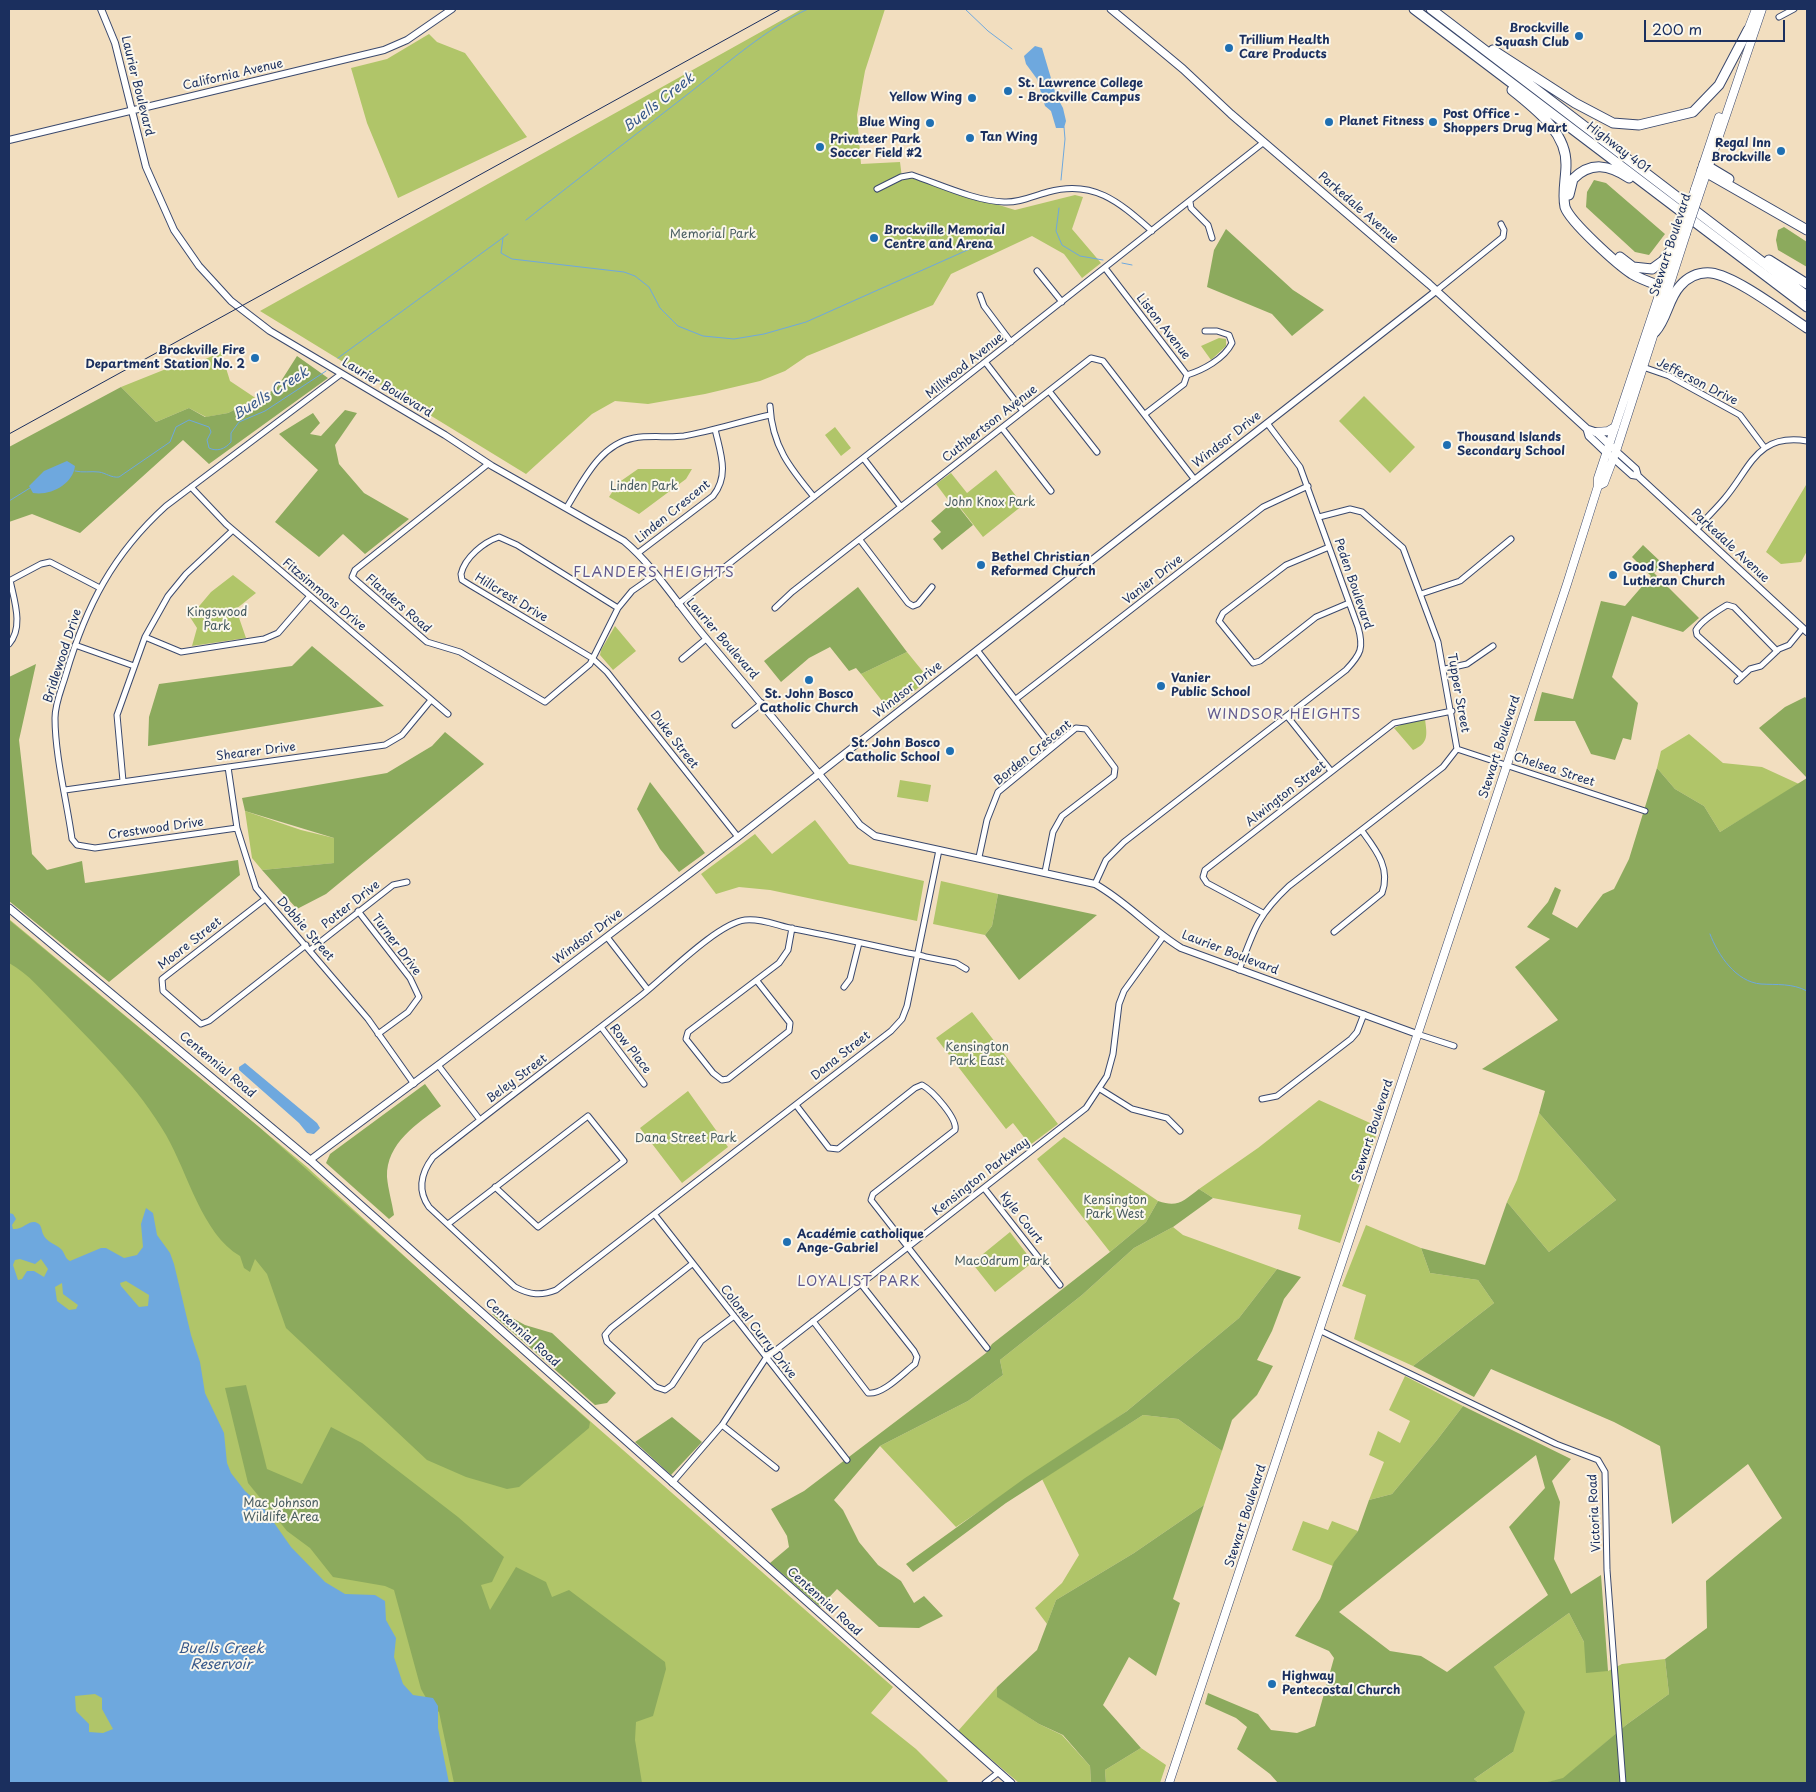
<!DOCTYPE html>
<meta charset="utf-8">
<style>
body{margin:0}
#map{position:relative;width:1816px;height:1792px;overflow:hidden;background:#f2debf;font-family:"Playpen Sans",sans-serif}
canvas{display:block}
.frame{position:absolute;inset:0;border:10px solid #1b2f5e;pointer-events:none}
.scale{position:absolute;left:1644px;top:20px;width:141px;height:22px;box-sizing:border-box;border:2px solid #1b2f5e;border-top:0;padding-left:6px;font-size:15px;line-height:18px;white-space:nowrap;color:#1b2f5e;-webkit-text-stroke:4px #fbf7ec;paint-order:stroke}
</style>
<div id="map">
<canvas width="1816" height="1792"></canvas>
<div class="frame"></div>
<div class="scale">200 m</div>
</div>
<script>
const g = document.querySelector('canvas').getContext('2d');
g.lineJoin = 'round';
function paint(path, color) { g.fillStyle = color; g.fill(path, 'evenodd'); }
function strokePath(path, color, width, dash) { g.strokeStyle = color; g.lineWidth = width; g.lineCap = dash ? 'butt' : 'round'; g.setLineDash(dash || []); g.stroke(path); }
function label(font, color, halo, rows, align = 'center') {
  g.font = font + ' "Playpen Sans",sans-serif'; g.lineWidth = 4; g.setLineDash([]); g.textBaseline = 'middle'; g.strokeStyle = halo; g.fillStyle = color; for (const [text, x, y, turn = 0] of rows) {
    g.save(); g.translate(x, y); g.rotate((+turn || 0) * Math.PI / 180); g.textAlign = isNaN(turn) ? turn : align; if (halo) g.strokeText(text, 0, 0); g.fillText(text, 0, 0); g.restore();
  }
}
const green = new Path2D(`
 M802,9H885L865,71L857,115L861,164L900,162L902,178H911L1015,210L1075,195L1083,197L1072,229L1101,263L1082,278L1064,254L1032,236L951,274L933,305L807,356L785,371L760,381L705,394L648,404L615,401L592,414L526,474L260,311Z
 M429,34L437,42L465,53L527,137L398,198L367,123L351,68L387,59Z
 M1219,338L1226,339V346L1211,360L1201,346Z
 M221,352L230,381L257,399L228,413L206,417L189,408L156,422L121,387L176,365L188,367Z
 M1364,396L1415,447L1390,473L1339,421Z
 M835,427L851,448L841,456L825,435Z
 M638,469H692L686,479L639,514L609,497L618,483Z
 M996,470L1023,505L983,537L955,501L951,504L936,484L951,473L967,493Z
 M1806,485L1807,551L1801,562L1781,564L1766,552Z
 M233,575L256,593L236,609L246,638L192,646L197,628L190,617L211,592Z
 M615,626L636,651L613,670L600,655L601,650Z
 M907,652L929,679L890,711L861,674Z
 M1425,719C1427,735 1429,743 1413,750L1394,728L1405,723Z
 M1689,734L1723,763L1762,767L1799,784L1720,832L1704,806L1675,789L1657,768L1661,751Z
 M900,780L931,785L928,802L897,797Z
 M245,811L301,830L334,838L335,863L262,870L252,858Z
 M815,820L849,864L924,881L917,921L770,890L739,887L716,894L701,874L755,834L772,854Z
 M941,881L998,894L992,926L985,935L933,924Z
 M9,919L307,1167L459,1306L893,1687L871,1713L916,1749L948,1781L946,1783H9Z
 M972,1012L1058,1124L1030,1145L1013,1123L1006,1129L936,1038Z
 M688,1091L728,1147L682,1183L640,1128Z
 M1319,1100L1379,1127L1340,1243L1298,1229L1301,1215L1213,1198L1199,1189L1258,1148Z
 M1539,1113L1616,1200L1549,1252L1507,1202L1517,1180Z
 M1064,1137L1158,1201L1146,1222L1110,1252L1037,1159Z
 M1366,1225L1421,1248L1430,1273L1478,1280L1494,1303L1413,1366L1354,1339L1366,1295L1342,1286Z
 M1173,1227L1183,1235L1277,1269L1239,1318L1127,1411L956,1527L880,1446L968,1401L1003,1375L1000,1360L1082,1295L1134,1248Z
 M1010,1232L1033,1262L995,1292L972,1263Z
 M1405,1376L1463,1406L1437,1440L1392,1494L1369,1500L1384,1462L1369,1455L1378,1431L1400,1443L1410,1421L1389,1410Z
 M1143,1415L1178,1419L1222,1451L1204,1505L1134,1553L1056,1600L1047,1624L1035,1608L1062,1583L1079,1555L1042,1479Z
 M1303,1521L1328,1530L1332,1521L1358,1531L1333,1566L1292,1550Z
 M1569,1613L1584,1642L1608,1671L1622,1664L1665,1659L1669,1694L1626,1725L1563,1779L1544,1783H1479L1474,1779L1513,1752L1494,1667Z
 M997,1687L998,1697L1039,1724L1062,1735L1090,1766L1091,1783H1019L958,1731Z
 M1141,1748L1166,1765L1160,1783H1106L1105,1770Z`);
const forest = new Path2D(`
 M1594,180L1606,183L1665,234L1649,255L1635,252L1586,207L1587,192Z
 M1784,227L1807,242V267L1778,250L1776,240L1778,230Z
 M1226,229L1293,290L1324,310L1292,336L1272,314L1207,287L1214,250Z
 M297,356L328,378L209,464L183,440L80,533L32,514L9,522V447L121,387L156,422L189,408L205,417L228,413L276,389Z
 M345,410L357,413L335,445L339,464L364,493L409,519L365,554L343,534L319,557L275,522L318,470L279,434L313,413L320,423L310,434L321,436Z
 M954,501L973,525L942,550L933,539L941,532L931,521Z
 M1643,545L1663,564L1654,573L1699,618L1683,632L1632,616L1612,677L1638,703L1631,740L1623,738L1615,760L1591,754L1575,721H1534L1542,692L1573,699L1601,601L1625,606L1651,576L1632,557Z
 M858,587L907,652L861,674L856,668L849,671L830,647L809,658L781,682L764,661Z
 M312,646L384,706L148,746L149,717L159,684L292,666Z
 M36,664L19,740L32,854L47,870L82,861L85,883L238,860L240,875L109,982L9,901V677Z
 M1805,697L1807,699V1783H1544L1563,1778L1626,1725L1669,1694L1665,1659L1707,1628L1706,1581L1782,1518L1748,1464L1672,1524L1660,1446L1614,1422L1491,1369L1474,1397L1413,1366L1494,1303L1478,1280L1430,1273L1421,1248L1485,1265L1507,1202L1549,1252L1616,1200L1539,1113L1545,1091L1482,1069L1558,1020L1515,967L1550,939L1527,927L1548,902L1555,887L1561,890L1552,914L1577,928L1603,894L1614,889L1629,859L1657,768L1675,789L1704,806L1720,832L1807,778L1759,728L1785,707Z
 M445,732L484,764L326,894L297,909L262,870L334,863V838L245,811L242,798L387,773L432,746Z
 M650,782L705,853L679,872L660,849L637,809Z
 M998,894L1097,915L1019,980L985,935L992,926Z
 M9,920L259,1127L590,1422L589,1428L519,1487L507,1489L466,1477L427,1460L286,1328L267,1274L255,1259L250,1272L244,1268L240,1256C202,1234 188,1173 166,1135C139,1088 97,1047 59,1008C43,992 29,974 9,963Z
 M425,1084L441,1106C418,1123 386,1143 387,1177C388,1189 392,1202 394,1215L389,1219L326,1163L330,1154Z
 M1199,1189L1213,1198L1173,1227L1134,1248L1082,1295L1000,1360L1003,1375L968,1401L880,1446L834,1500L843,1510L859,1542L878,1565L901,1581L914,1603L924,1596L943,1616L919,1628L879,1627L837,1589L820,1607L770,1563L789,1547L787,1536L771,1509L804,1491L986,1353L992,1344L1110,1252L1146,1222L1158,1201C1178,1208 1183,1201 1199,1189Z
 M1277,1269L1301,1277L1284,1299L1272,1331L1257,1360L1273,1366L1257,1395L1232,1420L1222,1451L1178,1419L1143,1415L1006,1503L913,1572L906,1564L1025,1478L1127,1411L1239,1318Z
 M498,1310L525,1325L552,1333L616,1393L607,1403L595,1405L492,1314Z
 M246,1385L267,1469L302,1484L331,1427L362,1443L458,1517L504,1557L492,1582L481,1585L490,1610L516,1567L546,1582L552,1597L569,1590L665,1662L666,1669L653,1716L636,1722L635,1740L642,1783H454L439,1712L430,1705L421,1689L394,1590L385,1586L333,1577L310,1548L287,1531L248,1483L225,1388Z
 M1463,1406L1571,1459L1552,1481L1560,1502L1554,1559L1571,1594L1601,1575L1608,1671L1586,1673L1584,1642L1569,1613L1494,1667L1525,1712L1513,1752L1474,1779L1479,1783H1278L1270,1774L1237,1749L1247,1727L1236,1718L1205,1704L1208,1693L1258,1714L1271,1730L1297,1733L1315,1726L1334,1658L1329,1651L1295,1636L1320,1599L1334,1562L1358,1531L1369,1500L1392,1494L1437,1440ZM1536,1455L1545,1488L1509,1527L1548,1595L1447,1672L1421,1656L1390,1651L1339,1612Z
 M672,1417L702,1442L671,1475L635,1442Z
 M1204,1505L1173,1599L1180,1603L1156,1676L1129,1657L1103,1705L1141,1748L1105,1770L1106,1783H1091L1090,1766L1063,1735L1039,1724L997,1697V1687L1037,1650L1056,1600L1134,1553Z`);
const water = new Path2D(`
 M1035,46L1042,48L1056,95L1063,108L1066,121L1064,128H1056L1051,111L1045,106L1037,79L1026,64L1024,56Z
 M67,461L75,466C73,484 51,496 33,493L29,486L44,471Z
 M245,1063L317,1123L320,1128L314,1134L307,1133L299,1123L239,1070V1067Z
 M146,1208L153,1213L157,1235L170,1253L174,1264L191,1335L200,1362L205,1393L224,1433L227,1463L231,1473L245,1491L263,1507L291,1547L325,1582L345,1594L375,1595L385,1601L386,1620L396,1638L394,1657L403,1684L413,1695L433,1698L438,1706V1728L449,1783H9V1213L13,1214L16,1219L12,1225L13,1229C22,1230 28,1221 35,1222C42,1224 41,1229 43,1234C46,1242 56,1244 61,1249C65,1253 65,1259 70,1261L101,1248H106L124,1258L137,1255L143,1247L141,1224ZM20,1259L35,1264L41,1259L48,1269L44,1277L34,1271H27L22,1279L18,1280L13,1265L15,1260ZM126,1281L149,1295L148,1306L139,1307L121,1286L120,1283ZM62,1283L63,1294L78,1305L76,1309L69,1310L57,1301L55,1287ZM95,1694L102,1698V1709L113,1729L103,1733L89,1732V1724L76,1711L75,1696Z`);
const stream = new Path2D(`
 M965,9L988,31L1012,49
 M1061,180L1065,139L1064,127
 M1059,208L1056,231L1062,245L1080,256L1103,260
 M526,220C580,177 634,136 688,94C724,66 767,28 808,9
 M503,238L501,253L512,259L624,272L635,276L649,287L660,308L678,326L703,336L734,339L764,334L806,322L972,248
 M1122,263L1132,265
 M338,358L508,234
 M75,471C83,473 91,471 99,472C106,473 111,478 119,477L170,442L176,427L189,420L209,427L211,432L207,440L209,448C217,452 225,449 231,442V433L239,422L265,411L326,371
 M9,501L30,488
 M1710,934C1718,955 1736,982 1761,984C1777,985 1792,983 1807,991`);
const minor = new Path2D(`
 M1779,17L1794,9
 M877,189L901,177L912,175C939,184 975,201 1004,202C1019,203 1033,196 1048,192C1094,179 1120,203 1152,231
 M1190,202L1191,208L1208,225L1212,238
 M1105,268L1187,375L1184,384L1145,414
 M1037,271L1062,302
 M1436,291L1503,237L1504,230L1501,224
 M980,295L984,306L1011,342
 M986,363L1023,411
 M1640,366L1669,376L1740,415L1764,447
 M1187,375C1203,370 1224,359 1232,343L1229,335L1217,331H1205
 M1049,391L1097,452
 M770,406C772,446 790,468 814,497
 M1002,428L1051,491
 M864,459L901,507
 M488,464L355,570L352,577L427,642L460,652L545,702L590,664L618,608L632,591L655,575
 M191,487L226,524L448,714
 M567,507C583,481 600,444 634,438C651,435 668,438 684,436C713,431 742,421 770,415
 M1696,530C1705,519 1716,509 1725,498C1751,467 1757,433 1807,441
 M860,540L908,603L913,606L918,604L932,587
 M1329,547L1286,565L1223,613L1219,621L1253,663L1260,661L1316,617L1349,603
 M638,553L713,496C730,475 720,452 715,429
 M9,581L41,564L50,562L100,588
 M1421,594L1460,581L1511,539
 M678,604L1264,142
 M618,608L517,545L499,537C484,542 465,557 461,574L462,580L470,585L592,658L607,672L738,837
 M775,608L792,592L1091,358L1103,361L1195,480
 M145,637L181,652L264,639L278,633L310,596
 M9,644C24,627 14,600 10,580
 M75,645L134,666
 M977,650L1052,747
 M682,659L706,639
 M1445,669L1467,664L1493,646
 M1742,676L1697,635L1696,630C1702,620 1717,611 1727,605L1734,607L1777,651
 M1737,681L1750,669L1761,666L1779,649L1789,645L1803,628
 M1016,699L1263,507L1308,486
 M1287,716L1331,771
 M735,725L762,703
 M1457,749L1645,811
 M228,767L237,828L256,888L368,1019L414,1084
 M123,781L117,715L145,637L168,596L186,574L233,530
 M65,790L385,745L402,735L431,700
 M237,828L95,848L77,845L72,839C67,802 55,756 55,718C55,703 62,688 66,674C86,606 113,554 166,506L341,374
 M939,850L907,1006L902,1019L891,1031L556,1290C541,1296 530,1295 515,1287L429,1207C417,1190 421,1173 433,1157C502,1102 573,1049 642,995C666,976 718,923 745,920C761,918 778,926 794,929C832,936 870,945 908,953C914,954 920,955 926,957L956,963L966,969
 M979,857L987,820L998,792L1076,728L1086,729L1115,768L1114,776L1062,816L1053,832L1045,872
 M1095,884L1106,860L1124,842L1346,670C1361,654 1364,648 1358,627L1300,467L1267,423
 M265,899L162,979L163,991L201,1024L209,1021L306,945
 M358,911L410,978L419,997L408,1012L378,1034
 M1263,913L1207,883L1203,877L1205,870L1394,723L1452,711
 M1334,932L1382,893C1391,868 1376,850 1362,831
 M607,937L648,990
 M310,950L393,885L407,882
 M1239,970C1254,930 1257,916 1289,886L1443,767L1457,749L1438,642L1403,548L1362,512L1350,509L1319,517
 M757,981L790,1023L789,1031L728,1079L722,1080L713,1073L686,1039L688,1032L779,963L788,950L792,928
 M844,987L850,979L859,943
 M601,1027L644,1084
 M1417,1034L1454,1046
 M438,1065L480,1120
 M1100,1089L1132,1109L1167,1118L1180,1131
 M1262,1099L1277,1096L1351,1039L1357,1032L1364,1014
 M796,1105L829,1148L838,1149L915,1088L922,1085C933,1091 958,1119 955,1130L873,1194L871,1200L987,1348
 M984,1188L1060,1285
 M655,1215L847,1460
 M448,1224L588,1116L624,1161L538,1227L495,1187
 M692,1264L611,1328L605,1335L607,1342L656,1387L665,1390L672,1385L701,1341L733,1317
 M813,1321L868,1393C883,1395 903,1373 915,1364L917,1357L914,1351L861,1284
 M1319,1330L1556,1444L1598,1460L1605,1472L1607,1570L1623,1783
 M722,1425L776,1468
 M672,1483L722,1425L766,1358L1086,1108L1107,1076L1113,1054L1119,1004L1124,991L1163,937
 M985,1783L999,1772`);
const tertiary = new Path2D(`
 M101,9L115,43L146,167L174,230L199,266L231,301L270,331L445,435L492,466L624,541C655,567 678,605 705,637C757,699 810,761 860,825L875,836L1095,884C1127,902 1150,929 1181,948L1417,1034
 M9,140L384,50L407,40L452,9
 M1616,451L1636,469L1638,476
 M1613,458L1632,475L1638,476L1807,632
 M310,1160L442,1062L738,837L1436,291`);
const secondary = new Path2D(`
 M1111,9L1183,69L1231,114L1429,284L1587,429L1596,432L1616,451
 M1587,429L1589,436L1609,455
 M9,908L310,1160L1011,1783`);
const primary = new Path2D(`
 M1746,35L1756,9
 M1695,189L1719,117
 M1700,192L1762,9
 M1596,432L1608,431L1615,427
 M1598,486L1604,483L1616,451L1686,234
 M1169,1783L1567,584L1598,486V478L1675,247`);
const motorway = new Path2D(`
 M1414,9L1807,307
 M1431,9L1807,296
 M1493,50L1575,103L1613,123L1639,125L1693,112L1719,85L1748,30
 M1512,90C1535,109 1567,132 1566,165C1566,178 1562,193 1565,207C1570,222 1618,265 1632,274C1644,281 1656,284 1668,289
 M1704,164L1729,179
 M1702,170L1807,230
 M1569,195L1573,179C1591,161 1609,165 1629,178
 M1620,257L1633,267L1652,269L1663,261L1678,240
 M1769,260L1807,284
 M1655,332C1667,319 1668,299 1680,286C1688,277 1699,272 1711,273C1736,276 1785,314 1807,328`);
const rail = new Path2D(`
 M9,434L781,9`);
const primaryBridge = new Path2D(`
 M1681,233L1695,189
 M1686,234L1700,192`);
const markers = [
 [1579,36,5,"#1f6fb2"],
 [1229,48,5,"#1f6fb2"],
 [1008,91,5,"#1f6fb2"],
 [972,98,5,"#1f6fb2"],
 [1329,122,5,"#1f6fb2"],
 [1433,122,5,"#1f6fb2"],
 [930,123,5,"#1f6fb2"],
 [970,138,5,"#1f6fb2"],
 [820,147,5,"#1f6fb2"],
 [1781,151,5,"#1f6fb2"],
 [874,238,5,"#1f6fb2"],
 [255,358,5,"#1f6fb2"],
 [1447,445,5,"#1f6fb2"],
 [981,565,5,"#1f6fb2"],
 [1613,575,5,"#1f6fb2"],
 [809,680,5,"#1f6fb2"],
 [1161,686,5,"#1f6fb2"],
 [950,751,5,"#1f6fb2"],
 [787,1242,5,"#1f6fb2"],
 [1272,1684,5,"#1f6fb2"]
];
const poiNames = [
 ["Brockville",1569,29,"right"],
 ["Squash Club",1569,43,"right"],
 ["Trillium Health",1239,41],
 ["Care Products",1239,55],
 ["St. Lawrence College",1018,84],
 ["- Brockville Campus",1018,98],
 ["Yellow Wing",962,98,"right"],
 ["Post Office -",1443,115],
 ["Shoppers Drug Mart",1443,129],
 ["Planet Fitness",1339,122],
 ["Blue Wing",920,123,"right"],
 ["Tan Wing",980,138],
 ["Privateer Park",830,140],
 ["Soccer Field #2",830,154],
 ["Regal Inn",1771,144,"right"],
 ["Brockville",1771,158,"right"],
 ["Brockville Memorial",884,231],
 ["Centre and Arena",884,245],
 ["Brockville Fire",245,351,"right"],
 ["Department Station No. 2",245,365,"right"],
 ["Thousand Islands",1457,438],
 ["Secondary School",1457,452],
 ["Bethel Christian",991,558],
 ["Reformed Church",991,572],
 ["Good Shepherd",1623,568],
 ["Lutheran Church",1623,582],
 ["Vanier",1171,679],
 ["Public School",1171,693],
 ["St. John Bosco",809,695,"center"],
 ["Catholic Church",809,709,"center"],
 ["St. John Bosco",940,744,"right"],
 ["Catholic School",940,758,"right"],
 ["Académie catholique",797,1235],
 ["Ange-Gabriel",797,1249],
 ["Highway",1282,1677],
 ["Pentecostal Church",1282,1691]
];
const streetNames = [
 ["California Avenue",233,75,-13],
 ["Laurier Boulevard",137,86,76],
 ["Highway 401",1618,148,37],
 ["Parkedale Avenue",1358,208,41],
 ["Stewart Boulevard",1671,245,-72],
 ["Liston Avenue",1163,327,52],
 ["Millwood Avenue",965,366,-39],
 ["Jefferson Drive",1697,382,27],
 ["Laurier Boulevard",387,388,31],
 ["Cuthbertson Avenue",990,424,-38],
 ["Windsor Drive",1227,440,-38],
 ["Linden Crescent",673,512,-39],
 ["Parkedale Avenue",1730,546,43],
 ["Vanier Drive",1153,580,-38],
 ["Peden Boulevard",1353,584,71],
 ["Fitzsimmons Drive",324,595,40],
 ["Hillcrest Drive",511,598,31],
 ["Flanders Road",398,604,41],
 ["Laurier Boulevard",722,639,49],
 ["Bridlewood Drive",63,656,-72],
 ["Windsor Drive",908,690,-38],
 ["Tupper Street",1458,693,80],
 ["Duke Street",674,740,52],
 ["Stewart Boulevard",1500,747,-72],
 ["Shearer Drive",256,752,-7],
 ["Borden Crescent",1033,753,-39],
 ["Chelsea Street",1554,770,18],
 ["Alwington Street",1286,794,-38],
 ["Crestwood Drive",156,829,-8],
 ["Potter Drive",351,905,-38],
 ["Dobbie Street",305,929,49],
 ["Windsor Drive",588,937,-37],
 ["Moore Street",190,944,-38],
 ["Turner Drive",396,945,53],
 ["Laurier Boulevard",1230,953,21],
 ["Row Place",630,1049,52],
 ["Dana Street",841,1056,-38],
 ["Centennial Road",217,1065,40],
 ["Beley Street",517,1079,-37],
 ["Stewart Boulevard",1373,1131,-72],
 ["Kensington Parkway",981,1177,-38],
 ["Kyle Court",1021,1218,52],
 ["Colonel Curry Drive",758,1332,52],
 ["Centennial Road",522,1333,42],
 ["Victoria Road",1595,1513,-93],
 ["Stewart Boulevard",1246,1516,-72],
 ["Centennial Road",824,1602,42]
];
const parkNames = [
 ["Memorial Park",713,235],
 ["Linden Park",644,487],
 ["John Knox Park",990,503],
 ["Kingswood",217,613],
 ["Park",217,627],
 ["Kensington",977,1048],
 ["Park East",977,1062],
 ["Dana Street Park",686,1139],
 ["Kensington",1115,1201],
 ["Park West",1115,1215],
 ["MacOdrum Park",1002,1262],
 ["Mac Johnson",281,1504],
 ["Wildlife Area",281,1518]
];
const waterNames = [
 ["Buells Creek",659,103,-38],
 ["Buells Creek",271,394,-32],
 ["Buells Creek",221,1649],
 ["Reservoir",221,1665]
];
const neighbourhoodNames = [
 ["FLANDERS HEIGHTS",654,573],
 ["WINDSOR HEIGHTS",1284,715],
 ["LOYALIST PARK",859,1282]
];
paint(green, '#b0c569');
paint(forest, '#8caa5d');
paint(water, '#6ea8de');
strokePath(stream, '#6ea8de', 1);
strokePath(minor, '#3b496d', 7);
strokePath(tertiary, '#3b496d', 8);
strokePath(secondary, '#3b496d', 9);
strokePath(primary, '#3b496d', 9);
strokePath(motorway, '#3b496d', 11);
strokePath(minor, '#fff', 5);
strokePath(tertiary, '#fff', 6);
strokePath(secondary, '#fff', 7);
strokePath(primary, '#fff', 8);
strokePath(motorway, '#fff', 9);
strokePath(rail, '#1b2f5e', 1);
strokePath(primaryBridge, '#3b496d', 9, []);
strokePath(primaryBridge, '#fff', 8);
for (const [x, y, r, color] of markers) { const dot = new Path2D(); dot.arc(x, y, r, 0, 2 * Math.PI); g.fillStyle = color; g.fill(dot); strokePath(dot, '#fbf7ec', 2); }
label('bold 12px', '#1b2f5e', '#fbf7ec', poiNames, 'left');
label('12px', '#1b2f5e', '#fbf7ec', streetNames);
label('12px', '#485c61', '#fbf7ec', parkNames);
label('italic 14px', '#38598b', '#fbf7ec', waterNames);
g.letterSpacing = '1px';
label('14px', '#60598e', '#fbf7ec', neighbourhoodNames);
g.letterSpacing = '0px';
</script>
